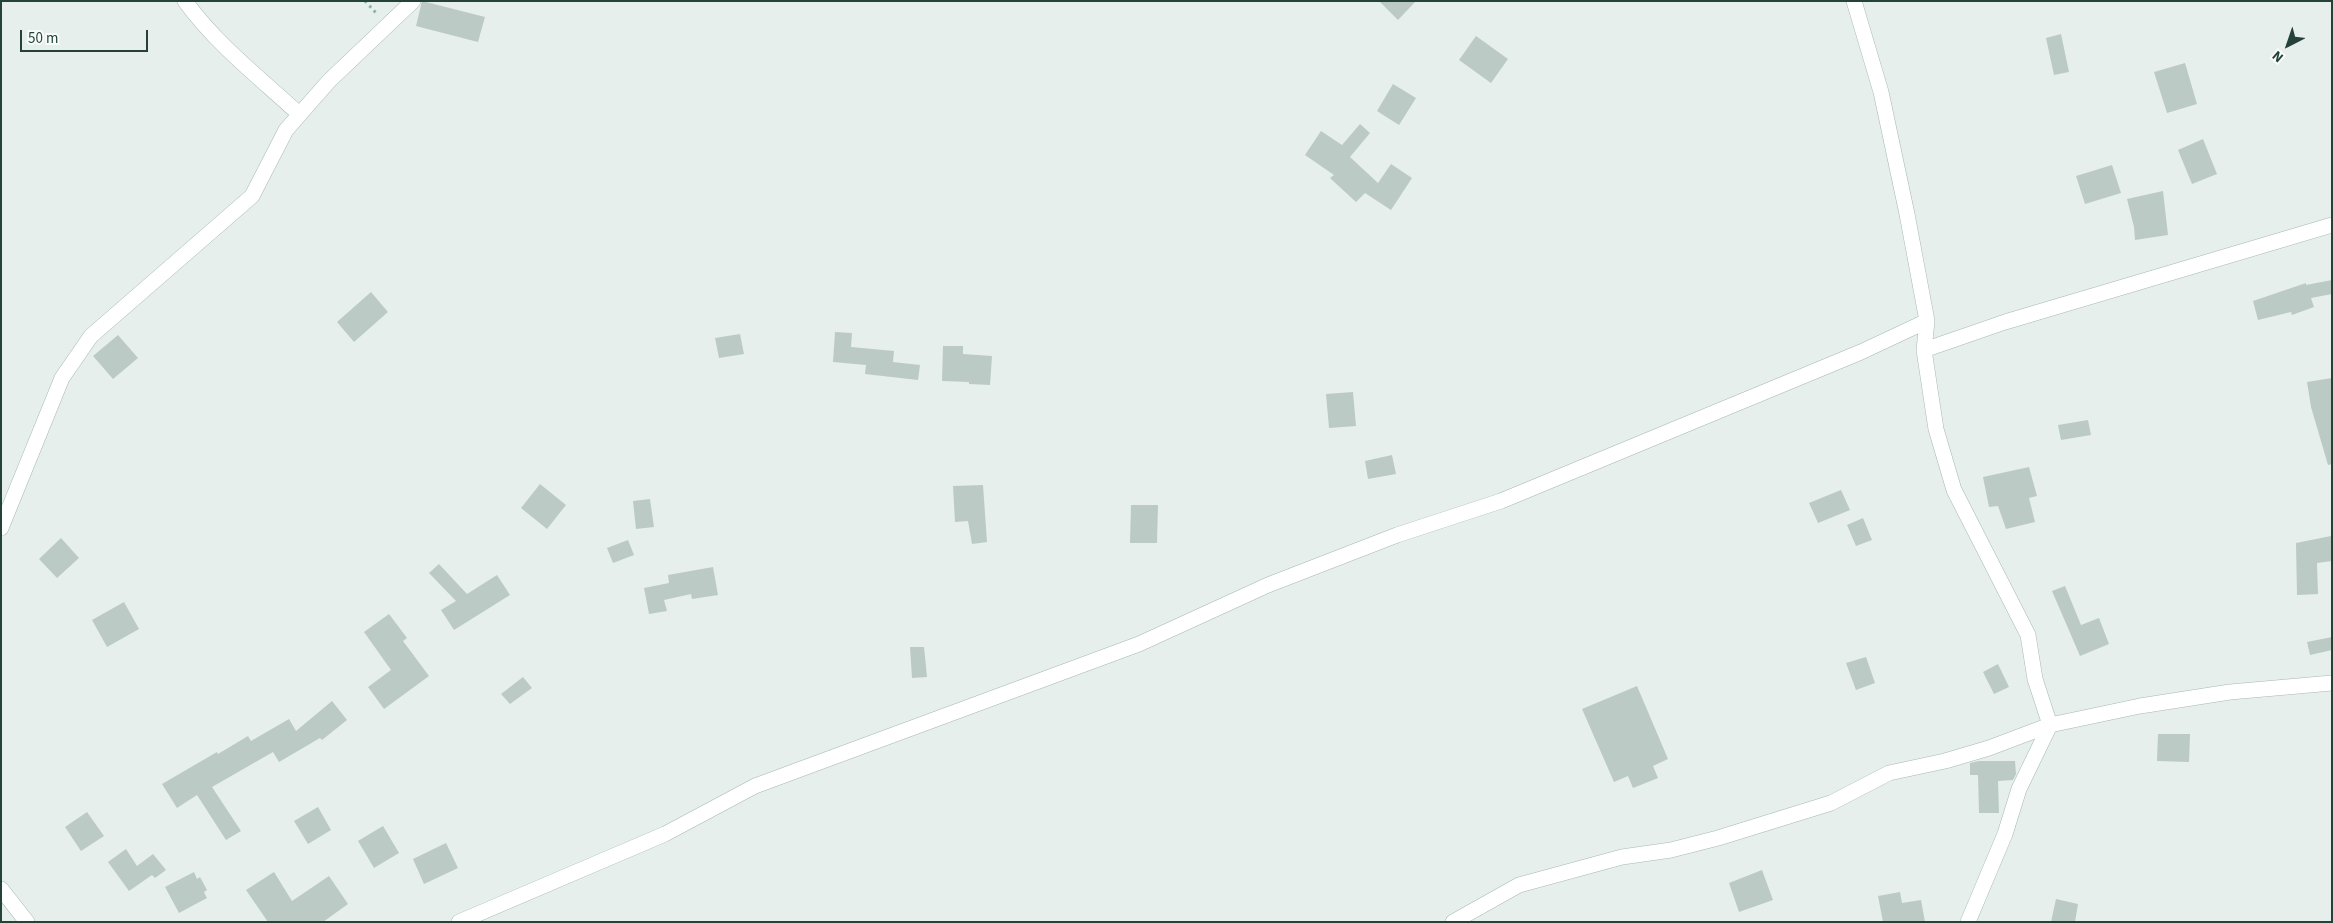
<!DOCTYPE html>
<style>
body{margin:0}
#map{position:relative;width:2333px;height:923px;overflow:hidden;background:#e6efeb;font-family:"Source Sans 3",sans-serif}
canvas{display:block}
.frame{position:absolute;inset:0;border:2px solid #24423a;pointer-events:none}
.north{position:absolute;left:2263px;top:20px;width:50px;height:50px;-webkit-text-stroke:4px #f7fbf9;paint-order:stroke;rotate:221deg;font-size:14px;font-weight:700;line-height:20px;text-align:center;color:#24423a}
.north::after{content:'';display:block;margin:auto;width:18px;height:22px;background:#24423a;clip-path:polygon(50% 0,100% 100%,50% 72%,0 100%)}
.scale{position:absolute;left:20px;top:30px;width:128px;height:22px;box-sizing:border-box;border:2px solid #24423a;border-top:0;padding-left:6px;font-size:15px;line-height:18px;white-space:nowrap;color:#24423a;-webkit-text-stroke:4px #f7fbf9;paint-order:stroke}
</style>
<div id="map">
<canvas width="2333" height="923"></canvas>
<div class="frame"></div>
<div class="north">N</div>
<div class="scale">50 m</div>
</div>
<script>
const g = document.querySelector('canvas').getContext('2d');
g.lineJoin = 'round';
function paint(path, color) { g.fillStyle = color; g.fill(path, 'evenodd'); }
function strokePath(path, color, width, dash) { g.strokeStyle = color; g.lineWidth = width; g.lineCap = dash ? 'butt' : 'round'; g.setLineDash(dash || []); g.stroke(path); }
const building = new Path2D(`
 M422,1L485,17L478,42L416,26Z
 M1379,1H1416L1398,20Z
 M2061,34L2069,72L2054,75L2046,38Z
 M1476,36L1508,59L1491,83L1459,60Z
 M2185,63L2197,104L2167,113L2154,72Z
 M1393,84L1416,98L1399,125L1377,111Z
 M1360,124L1370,133L1350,157L1378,183L1391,164L1412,178L1391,210L1365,193L1356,202L1330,178L1334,175L1305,155L1321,131L1342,145Z
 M2203,139L2217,174L2192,184L2178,150Z
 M2112,165L2121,193L2085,204L2076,176Z
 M2163,191L2168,235L2135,240L2134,227L2127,199Z
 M2332,280V294L2311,298L2314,307L2292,315L2291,312L2258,320L2253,301L2306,283V285Z
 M371,292L388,312L354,342L337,322Z
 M835,332L852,333L851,347L894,351L893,362L920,365L918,380L865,374L866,365L833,362Z
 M740,334L744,354L719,358L715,338Z
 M118,335L138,358L113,379L93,356Z
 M943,346H963V354L992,356L990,385L969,384V382L942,381Z
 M2332,378V464L2328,465L2311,407L2307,382Z
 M1353,392L1356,426L1329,428L1326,394Z
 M2088,420L2091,435L2061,440L2058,425Z
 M1392,455L1396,474L1368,479L1365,461Z
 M2029,467L2037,496L2029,498L2035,522L2006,529L1998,506L1989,507L1983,477Z
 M540,484L566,505L547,529L521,508Z
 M983,485L987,542L972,544L968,521L955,522L953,486Z
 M1841,490L1850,510L1818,523L1809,503Z
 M650,499L654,527L636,529L633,501Z
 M1131,505H1158L1157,543H1130Z
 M1863,518L1872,540L1856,546L1847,525Z
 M2331,536L2332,561L2317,563L2318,594L2297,595L2296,543Z
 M61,538L79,558L57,578L39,559Z
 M628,540L634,555L613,563L607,548Z
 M439,564L467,594L497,575L510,595L454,630L441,610L456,601L429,573Z
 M713,567L718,595L692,599L691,594L664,600L667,611L649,614L644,588L669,583L668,575Z
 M2065,586L2081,625L2099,618L2109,644L2080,656L2052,591Z
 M124,602L139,629L107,647L92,620Z
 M389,614L407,638L403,641L429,676L384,709L368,687L391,670L364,632Z
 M2332,637V650L2310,655L2307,642Z
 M910,647H924L927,677L912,678Z
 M1866,657L1875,683L1856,690L1846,663Z
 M1998,664L2009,687L1994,694L1983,672Z
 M523,677L532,688L510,704L501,694Z
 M1637,686L1668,759L1653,766L1658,778L1633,788L1628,776L1614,782L1582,709Z
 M332,701L347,720L322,740L320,738L279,762L273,752L212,787L241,831L226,840L197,795L177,808L162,784L217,752L218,754L248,736L251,741L289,719L296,731Z
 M2158,734H2190L2189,762L2157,761Z
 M1979,761H2015L2016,774L2013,780L1998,781L1999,813H1979L1978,775H1970V763Z
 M318,807L331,830L308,844L294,821Z
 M87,812L104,836L81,851L65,827Z
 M383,826L399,853L374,868L358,841Z
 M446,843L458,868L424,884L413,859Z
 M126,849L137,866L153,854L166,870L155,878L152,875L129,891L108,862Z
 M1762,870L1773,900L1739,912L1729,883Z
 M194,872L197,879L200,877L207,890L204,892L207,898L179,913L165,887Z
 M274,872L292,901L329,876L348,904L323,922H268L246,890Z
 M1900,892L1902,903L1921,900L1925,922H1883L1878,896Z
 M2056,899L2078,904L2075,922H2051Z`);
const path = new Path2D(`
 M365,1L377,14`);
const minor = new Path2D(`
 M185,1C217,45 260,78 299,114
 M1854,1L1881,92L1907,214L1927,321L1924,350L1936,429L1954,490L2028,635L2035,679L2050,725L2019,789L2005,834L1968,922
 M1924,350L2005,322L2332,225
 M1,528L62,378L91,336L252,196L286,130L329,81L413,1
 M1,889L27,922
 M459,922L665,834L755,786L1139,644L1268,585L1397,535L1501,501L1861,352L1927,321
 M1453,922L1519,885L1622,857L1671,850L1718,838L1831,803L1889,773L1945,761L1989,748L2050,725L2140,706L2230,692L2332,683`);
paint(building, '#bbcac4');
strokePath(minor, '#a8b8b2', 16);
strokePath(path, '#86b3a5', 3, [2.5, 4]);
strokePath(minor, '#fff', 15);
</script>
